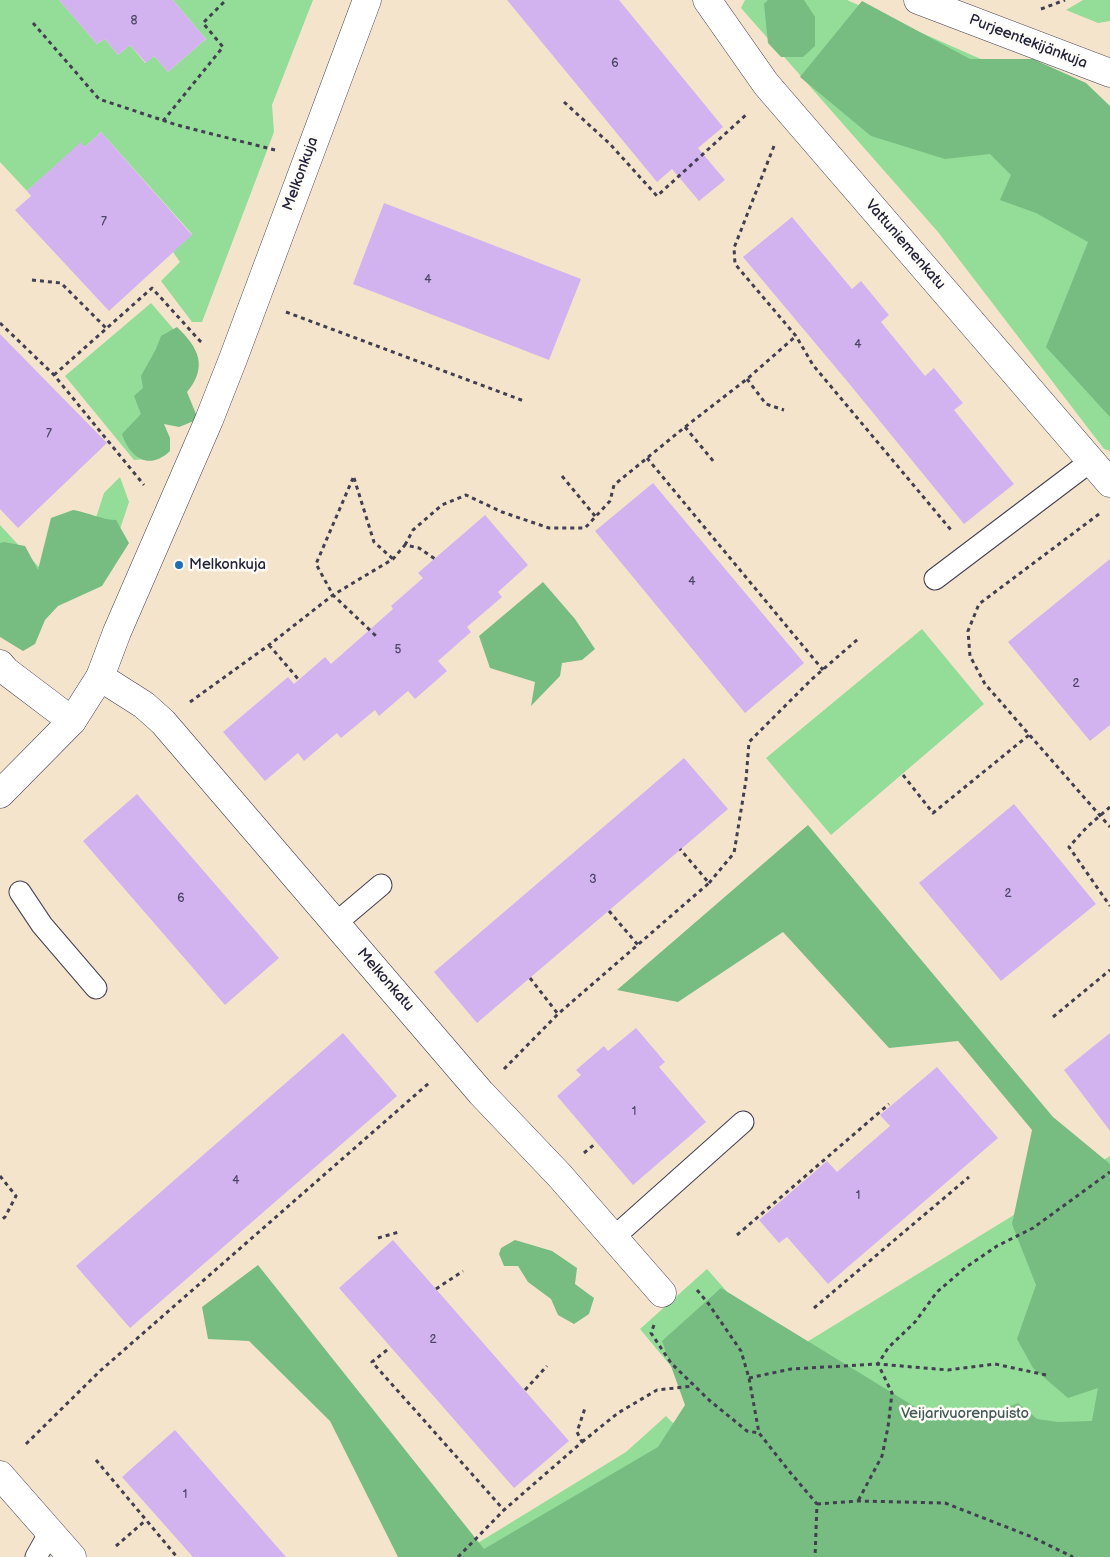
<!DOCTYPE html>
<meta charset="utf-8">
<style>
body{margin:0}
canvas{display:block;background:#f5e4cc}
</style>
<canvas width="1110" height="1557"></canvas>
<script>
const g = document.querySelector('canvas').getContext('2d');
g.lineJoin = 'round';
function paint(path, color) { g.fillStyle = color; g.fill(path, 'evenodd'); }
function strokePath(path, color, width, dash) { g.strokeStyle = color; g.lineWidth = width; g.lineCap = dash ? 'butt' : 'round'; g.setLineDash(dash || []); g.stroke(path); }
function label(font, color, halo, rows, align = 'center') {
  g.font = font + ' "Balsamiq Sans",sans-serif'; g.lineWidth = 5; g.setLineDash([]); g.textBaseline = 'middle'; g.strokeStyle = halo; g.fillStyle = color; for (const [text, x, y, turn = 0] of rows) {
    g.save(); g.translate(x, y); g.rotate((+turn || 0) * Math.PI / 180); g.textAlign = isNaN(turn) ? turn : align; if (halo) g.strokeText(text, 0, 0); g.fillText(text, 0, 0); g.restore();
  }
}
const green = new Path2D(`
 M0,0H59L97,44L105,39L118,55L130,45L145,63L154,56L168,72L206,39L173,0H313L272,105L274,132L202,322H192L161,281L180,262L173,252L192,234L101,132L85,147L81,143L27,191L0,162Z
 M745,0H847L1110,116V451L1104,449L938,232L741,8Z
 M1083,0H1110V21L1098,23L1066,10Z
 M151,303L189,347L147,459L134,460L65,376Z
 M120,477L129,502L111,556L0,600V525L50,579L87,545L104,493Z
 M922,629L984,704L831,835L766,758Z
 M1110,1156V1557H455L626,1452L666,1416L673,1423L703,1405L640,1329L707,1269L784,1356Z`);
const forest = new Path2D(`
 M768,0H804L815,17V46L803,57H781L768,43L764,4Z
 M862,1L970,59H1033L1086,83L1110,106V417L1046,347L1088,242L1036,213L1000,200L1011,175L990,154L945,159L871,136L800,77Z
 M177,327C199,348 208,367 187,392L196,414L194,421L179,427L164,424L170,438V451C149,471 130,458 122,434L141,414L134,396L143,388L141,376L156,349L161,336Z
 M73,510C87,512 102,520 116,520L129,543L102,586L58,606L45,620L35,644L23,651L0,637V543L4,542L25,546L38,570L51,518Z
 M543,582L575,619L595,649L582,660L562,663L560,676L531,706L535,682L490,668L479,636Z
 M808,825L1053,1117L1110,1164V1557H398L330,1421L249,1341L208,1339L202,1307L258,1265L484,1549L658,1447L685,1405L662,1341L721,1288L925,1413L996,1412L1018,1403L1037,1419L1058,1422L1092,1421L1098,1388L1068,1398L1033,1368L1017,1339L1036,1285L1012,1224L1032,1130L958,1041L889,1048L783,932L678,1002L617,990Z
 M515,1240L552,1251L577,1268L575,1284L594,1298L589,1314L574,1324L558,1315L551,1299L528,1282L518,1266H504L499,1254L501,1248Z`);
const building = new Path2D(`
 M59,0H173L206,39L168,72L154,56L146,63L130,45L118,55L105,39L97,44Z
 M507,0H619L723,127L698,148L725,180L699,201L672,169L657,182Z
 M101,132L192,235L109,311L15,210L31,196L27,191L81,142L85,147Z
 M384,203L581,279L549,360L353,284Z
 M792,217L852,289L861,281L889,315L881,322L925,376L934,368L963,403L954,410L1014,484L964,524L847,381L743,257Z
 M0,334L107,443L18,528L0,509Z
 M653,483L804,663L745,713L595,531Z
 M485,515L528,565L498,592L502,597L467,627L471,632L438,661L447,671L415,699L408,691L379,716L375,710L341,738L337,733L304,761L298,753L265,781L223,732L288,677L294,684L325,657L331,664L393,609L391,606L423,578L418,573Z
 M1110,559V725L1090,741L1008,642Z
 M684,758L728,809L477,1023L434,972Z
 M137,794L279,958L225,1005L83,841Z
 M1014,804L1096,904L1001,981L919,883Z
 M636,1028L665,1062L659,1067L706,1122L633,1185L557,1096L581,1075L576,1070L604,1046L608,1051Z
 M343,1033L397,1096L130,1328L76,1266Z
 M1110,1033V1131L1064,1070Z
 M937,1067L998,1138L828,1284L787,1237L779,1243L759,1220L827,1161L837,1172L890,1126L880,1115Z
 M393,1240L569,1441L514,1488L339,1288Z
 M175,1430L286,1557H193L122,1477Z`);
const path = new Path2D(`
 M1041,9L1065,0
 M33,23L99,99L177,125L275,150
 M564,102L610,144L657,196L748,113
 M163,121L223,47L203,23L226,0
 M774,146L734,248L735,264L796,336L813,365L951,530
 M32,280L61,283L106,328
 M286,312L524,401
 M0,323L54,375L144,485
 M54,375L152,288L200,341L203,343
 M747,379L766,404L784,410
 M685,427L714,462
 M647,458L823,670
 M562,476L595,516
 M353,478L316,564L333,595L376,636
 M354,478L374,542L393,559
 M1099,514L979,604L968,631L970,656L985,684L1110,827
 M405,545L413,530L442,505L466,495L502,512L549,528H585L610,501L614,485L685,427L747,379L796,336
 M269,645L299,680
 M190,702L269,645L333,595L393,559L405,545L419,548L435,559
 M903,775L933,813L1029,735
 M1110,807L1087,827L1069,847L1110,906
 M709,883L734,853L746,780L749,742L812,679L858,639
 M609,911L638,945
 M530,978L558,1014
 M1053,1017L1110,970
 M504,1069L558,1014L709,883L680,849
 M584,1153L596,1143
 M0,1176L16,1196L5,1217L0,1221
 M737,1235L889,1104
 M378,1238L399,1232
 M436,1289L463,1271
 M697,1290L708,1303L741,1351L749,1378L759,1433L789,1471L817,1504L815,1557
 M814,1308L969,1177
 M654,1325L651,1333L671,1363L709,1400L747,1431L759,1433
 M387,1350L372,1362L504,1510L582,1442L577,1432L585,1408
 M1046,1375L995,1364L948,1370L878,1364L888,1348L915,1322L937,1292L965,1268L997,1246L1033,1228L1110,1172
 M749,1378L791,1369L878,1364L892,1393L888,1427L882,1456L858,1501
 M525,1390L547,1366
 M582,1442L618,1413L657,1390L693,1386
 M26,1444L100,1371L429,1083
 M96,1460L177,1557
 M817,1504L858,1501L945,1503L1032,1537L1073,1557
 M116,1546L146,1520
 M458,1557L504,1510`);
const service = new Path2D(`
 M935,579L1091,461
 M20,892L42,925L96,988
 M336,923L381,885
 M613,1238L743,1122
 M36,1557L50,1532`);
const minor = new Path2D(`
 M707,0L766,84L1110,483
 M918,0L1110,73
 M0,664L6,671L72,721L0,794
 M100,677L144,705L163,722L481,1093L560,1176L662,1293
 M0,1475L72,1557`);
const tertiary = new Path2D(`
 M72,721L100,677L117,632L209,420L233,359L367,0`);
const markers = [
 [179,565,5,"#1f6fb2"]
];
const numberNames = [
 ["8",134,21],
 ["6",615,64],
 ["7",104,222],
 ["4",428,280],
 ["4",858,345],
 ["7",49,434],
 ["4",692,582],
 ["5",398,650],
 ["2",1076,684],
 ["3",593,880],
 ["2",1008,894],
 ["6",181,899],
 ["1",634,1112],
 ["4",236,1181],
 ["1",858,1196],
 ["2",433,1340],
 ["1",185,1495]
];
const streetNames = [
 ["Purjeentekijänkuja",1028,42,21],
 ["Melkonkuja",301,174,-70],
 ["Vattuniemenkatu",905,245,49],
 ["Melkonkatu",385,980,49]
];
const poiNames = [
 ["Melkonkuja",189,565]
];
const parkNames = [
 ["Veijarivuorenpuisto",965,1414]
];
paint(green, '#94dd98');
paint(forest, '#77bc80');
paint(building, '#d2b3ef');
strokePath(service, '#423f51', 23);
strokePath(minor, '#423f51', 29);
strokePath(tertiary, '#423f51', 29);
strokePath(path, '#423f51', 3, [4, 4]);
strokePath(service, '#fff', 21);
strokePath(minor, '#fff', 28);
strokePath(tertiary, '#fff', 28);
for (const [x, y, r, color] of markers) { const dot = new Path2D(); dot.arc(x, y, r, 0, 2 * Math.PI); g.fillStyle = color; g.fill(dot); strokePath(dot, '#fdfcf7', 2); }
label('12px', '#4e4668', null, numberNames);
label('15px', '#22223b', '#fdfcf7', streetNames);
label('15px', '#22223b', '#fdfcf7', poiNames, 'left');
label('15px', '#445a57', '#fdfcf7', parkNames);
</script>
